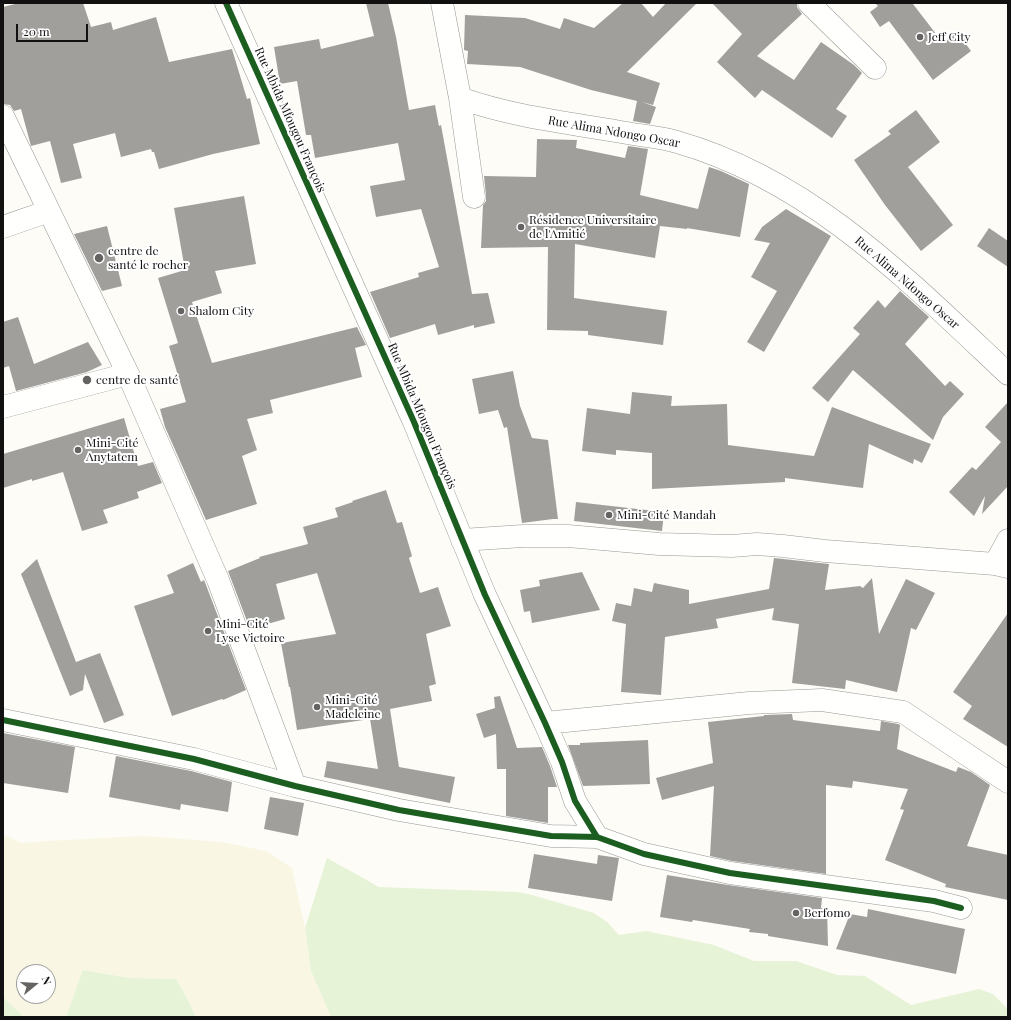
<!DOCTYPE html>
<meta charset="utf-8">
<style>
body{margin:0}
#map{position:relative;width:1011px;height:1020px;overflow:hidden;background:#fdfcf7;font-family:"Playfair Display",serif}
canvas{display:block}
.frame{position:absolute;inset:0;border:4px solid #111;pointer-events:none}
.north{position:absolute;left:16px;top:964px;width:40px;height:40px;box-sizing:border-box;background:#fff;border:1px solid #a0a0a0;border-radius:50%;rotate:72deg;font-size:11px;font-weight:700;line-height:16px;text-align:center;color:#111}
.north::after{content:'';display:block;margin:auto;width:14px;height:18px;background:#646362;clip-path:polygon(50% 0,100% 100%,50% 72%,0 100%)}
.scale{position:absolute;left:16px;top:24px;width:72px;height:18px;box-sizing:border-box;border:2px solid #111;border-top:0;padding-left:5px;font-size:12px;line-height:14px;white-space:nowrap;color:#111;-webkit-text-stroke:3px #fff;paint-order:stroke}
</style>
<div id="map">
<canvas width="1011" height="1020"></canvas>
<div class="frame"></div>
<div class="north">N</div>
<div class="scale">20 m</div>
</div>
<script>
const g = document.querySelector('canvas').getContext('2d');
g.lineJoin = 'round';
function paint(path, color) { g.fillStyle = color; g.fill(path, 'evenodd'); }
function strokePath(path, color, width, dash) { g.strokeStyle = color; g.lineWidth = width; g.lineCap = dash ? 'butt' : 'round'; g.setLineDash(dash || []); g.stroke(path); }
function label(font, color, halo, rows, align = 'center') {
  g.font = font + ' "Playfair Display",serif'; g.lineWidth = 4; g.setLineDash([]); g.textBaseline = 'middle'; g.strokeStyle = halo; g.fillStyle = color; for (const [text, x, y, turn = 0] of rows) {
    g.save(); g.translate(x, y); g.rotate((+turn || 0) * Math.PI / 180); g.textAlign = isNaN(turn) ? turn : align; if (halo) g.strokeText(text, 0, 0); g.fillText(text, 0, 0); g.restore();
  }
}
const farmland = new Path2D(`
 M3,834L22,843L46,841L143,836L222,842L266,851L292,868L305,928L311,971L331,1017H196L189,1002L176,979L130,978L84,970L66,1017H24L3,997ZM24,972H48V996H24Z`);
const green = new Path2D(`
 M327,858L379,887L518,892L532,895L594,913L607,922L619,935L646,931L714,945L754,961H796L837,975L865,976L911,1005L979,989L993,994L1008,1009V1017H331L311,971L305,928Z
 M83,970L130,978L176,979L189,1002L196,1017H66Z
 M3,997L24,1017H3Z`);
const building = new Path2D(`
 M19,3H83L91,27L111,22L113,30L156,17L169,62L232,49L247,99L250,98L260,144L213,154L159,169L154,152H152L151,149L121,157L115,133L73,144L82,178L61,183L50,141L31,146L21,109L14,111L10,105L3,104V7Z
 M366,3H388L396,37L409,110L435,105L439,126L441,125L472,294L488,293L495,323L474,328V325L438,335L435,324L390,338L370,292L419,277L418,273L439,267L421,209L376,217L370,186L405,180L398,143L315,158L311,135H306L297,81L280,84L274,47L319,39L321,49L374,36Z
 M623,3H641L653,17L666,3H697L627,72L660,83L653,105L642,102L656,107L650,124L633,121L637,101L591,90L520,67L467,64L468,51L464,50L465,15L525,18L560,29L564,18L594,28Z
 M712,3H797V7L802,14L757,56L794,80L821,42L854,65L862,73L836,109L847,116L832,138L762,90L755,98L717,62L742,34Z
 M875,3H914L913,4L943,43L957,32L971,51L933,80L889,21L880,27L870,12L878,6Z
 M916,110L940,142L908,167L953,225L921,251L885,205L854,160L891,134L888,131Z
 M537,139L577,140L576,148L625,158L628,146L648,149L640,195L698,209L709,167L721,171L749,184L740,237L687,228V229L660,226L655,258L575,244L574,298L667,311L663,345L588,335V331L547,330L548,247L481,248L483,205L486,201V196L484,176L536,177Z
 M244,196L256,264L215,271L222,293L192,302L212,363L357,327L366,345L355,348L362,377L270,400L273,413L247,419L257,450L242,456L257,504L206,520L165,427L160,409L186,402L169,346L178,343L158,278L185,270L174,208Z
 M786,209L831,236L764,352L747,342L777,291L751,277L770,243L754,240L762,227Z
 M107,226L122,286L102,291L74,234Z
 M989,228L1008,241V267L977,246Z
 M900,291L929,317L905,344L945,386L950,381L964,394L943,417L933,440L853,370L828,402L812,388L860,334L853,328L878,300L885,308Z
 M18,317L34,364L88,342L102,365L87,372L16,391L9,366L3,368V322Z
 M513,371L520,406L532,438L548,440L558,519H553L522,523L507,427L504,428L498,410L479,414L472,379Z
 M632,392L672,396L671,406L727,404L728,445L814,456L832,407L931,444L922,463L914,459L913,464L869,444L863,488L785,478V482L652,489V453L616,450V455L582,451L587,408L630,414Z
 M1008,402V486L982,514L985,496L974,516L949,492L972,467L976,470L1001,442L985,427Z
 M124,418L138,466L153,462L162,483L137,492L139,498L103,510L108,523L82,531L63,472L32,481V479L3,488V454Z
 M386,490L397,523L402,522L412,556L409,558L420,593L438,587L451,626L426,634L436,684L429,686L432,701L390,709L399,767L455,777L450,803L324,777L327,761L378,769L370,719L297,730L290,687H289L281,643L336,634L317,573L276,584L285,619L250,629L228,571L260,558L259,557L308,544L303,527L338,517L335,508L353,502L352,501Z
 M576,502L664,512L662,531L574,521Z
 M774,558L829,564L825,590L860,586L863,588L872,578L879,634L906,579L935,593L916,630L911,628L897,692L846,680L845,689L792,683L799,624L772,620L774,608L716,619L718,628L665,637L661,695L621,692L626,624L612,621L616,603L631,606L634,588L652,592L654,583L689,590V604L769,589Z
 M37,559L76,662L100,653L124,715L104,723L85,674L83,690L70,696L21,574Z
 M193,563L201,582L204,580L206,585L246,690L223,700L222,699L172,716L134,606L174,593L167,575Z
 M582,572L600,610L532,623L530,611L524,612L520,590L540,586L539,580Z
 M1008,613V747L963,719L972,706L953,692Z
 M500,696L517,748L542,747L550,766L557,787H548V823L506,816V769H497L496,734L484,738L476,714L495,708L494,697Z
 M792,714L793,720L880,731L881,721L898,724L900,725L897,749L956,772L958,767L971,772L990,785L967,846L1008,855V900L945,887L946,884L885,860L904,810L900,809L908,789L853,781L852,788L826,785V874L732,861L710,856L714,786L662,800L656,778L713,763L708,722L764,716V715H766Z
 M3,733L75,747L68,793L3,783Z
 M648,740L650,784L583,786L568,745H580V743Z
 M116,756L191,771L232,782L228,812L181,804L180,810L109,797Z
 M270,797L304,803L298,836L264,829Z
 M534,854L597,864L598,855L619,858L612,901L528,888Z
 M667,875L728,885L822,898L821,908L827,909L828,946L768,936V934L749,932L750,929L693,920L692,922L660,917Z
 M868,909L965,929L956,974L836,949L850,914L867,917Z`);
const minor = new Path2D(`
 M226,3L414,422L485,595L545,723L562,762L575,801L597,837
 M442,3L460,98L474,197
 M809,3L875,68
 M460,98C513,117 571,123 627,133C643,136 661,137 677,142C811,180 909,281 1008,374
 M3,116L128,374L218,580L295,786
 M3,227L49,211
 M3,407L128,374
 M462,540L523,536H568L659,544L732,546L757,544L783,546L825,551L995,564L1008,567
 M995,564L1008,540
 M3,720L194,759L295,786L399,810L551,836L597,837L644,854L730,873L934,901L961,908
 M545,723L749,703L822,700L903,712L1008,782`);
const cycleway = new Path2D(`
 M226,3L414,422L485,595L545,723L562,762L575,801L597,837
 M3,720L194,759L295,786L399,810L551,836L597,837L644,854L730,873L934,901L961,908`);
const markers = [
 [920,37,4,"#646362"],
 [521,227,4,"#646362"],
 [99,258,5,"#646362"],
 [181,311,4,"#646362"],
 [87,380,5,"#646362"],
 [78,450,4,"#646362"],
 [609,515,4,"#646362"],
 [208,631,4,"#646362"],
 [317,707,4,"#646362"],
 [796,913,4,"#646362"]
];
const poiNames = [
 ["Jeff City",928,37],
 ["Résidence Universitaire",529,220],
 ["de l'Amitié",529,234],
 ["centre de",108,251],
 ["santé le rocher",108,265],
 ["Shalom City",189,311],
 ["centre de santé",96,380],
 ["Mini-Cité",86,443],
 ["Anytatem",86,457],
 ["Mini-Cité Mandah",617,515],
 ["Mini-Cité",216,624],
 ["Lyse Victoire",216,638],
 ["Mini-Cité",325,700],
 ["Madeleine",325,714],
 ["Berfomo",804,913]
];
const streetNames = [
 ["Rue Mbida Mfougou François",290,120,66],
 ["Rue Alima Ndongo Oscar",614,132,10],
 ["Rue Alima Ndongo Oscar",907,283,41],
 ["Rue Mbida Mfougou François",422,416,67]
];
paint(farmland, '#f9f7e4');
paint(green, '#e7f3d7');
paint(building, '#a19f9c');
strokePath(minor, '#979795', 23);
strokePath(minor, '#fffffe', 22);
strokePath(cycleway, '#1b5e20', 6);
for (const [x, y, r, color] of markers) { const dot = new Path2D(); dot.arc(x, y, r, 0, 2 * Math.PI); g.fillStyle = color; g.fill(dot); strokePath(dot, '#fff', 1.5); }
label('12px', '#111', '#fff', poiNames, 'left');
label('12px', '#111', '#fff', streetNames);
</script>
